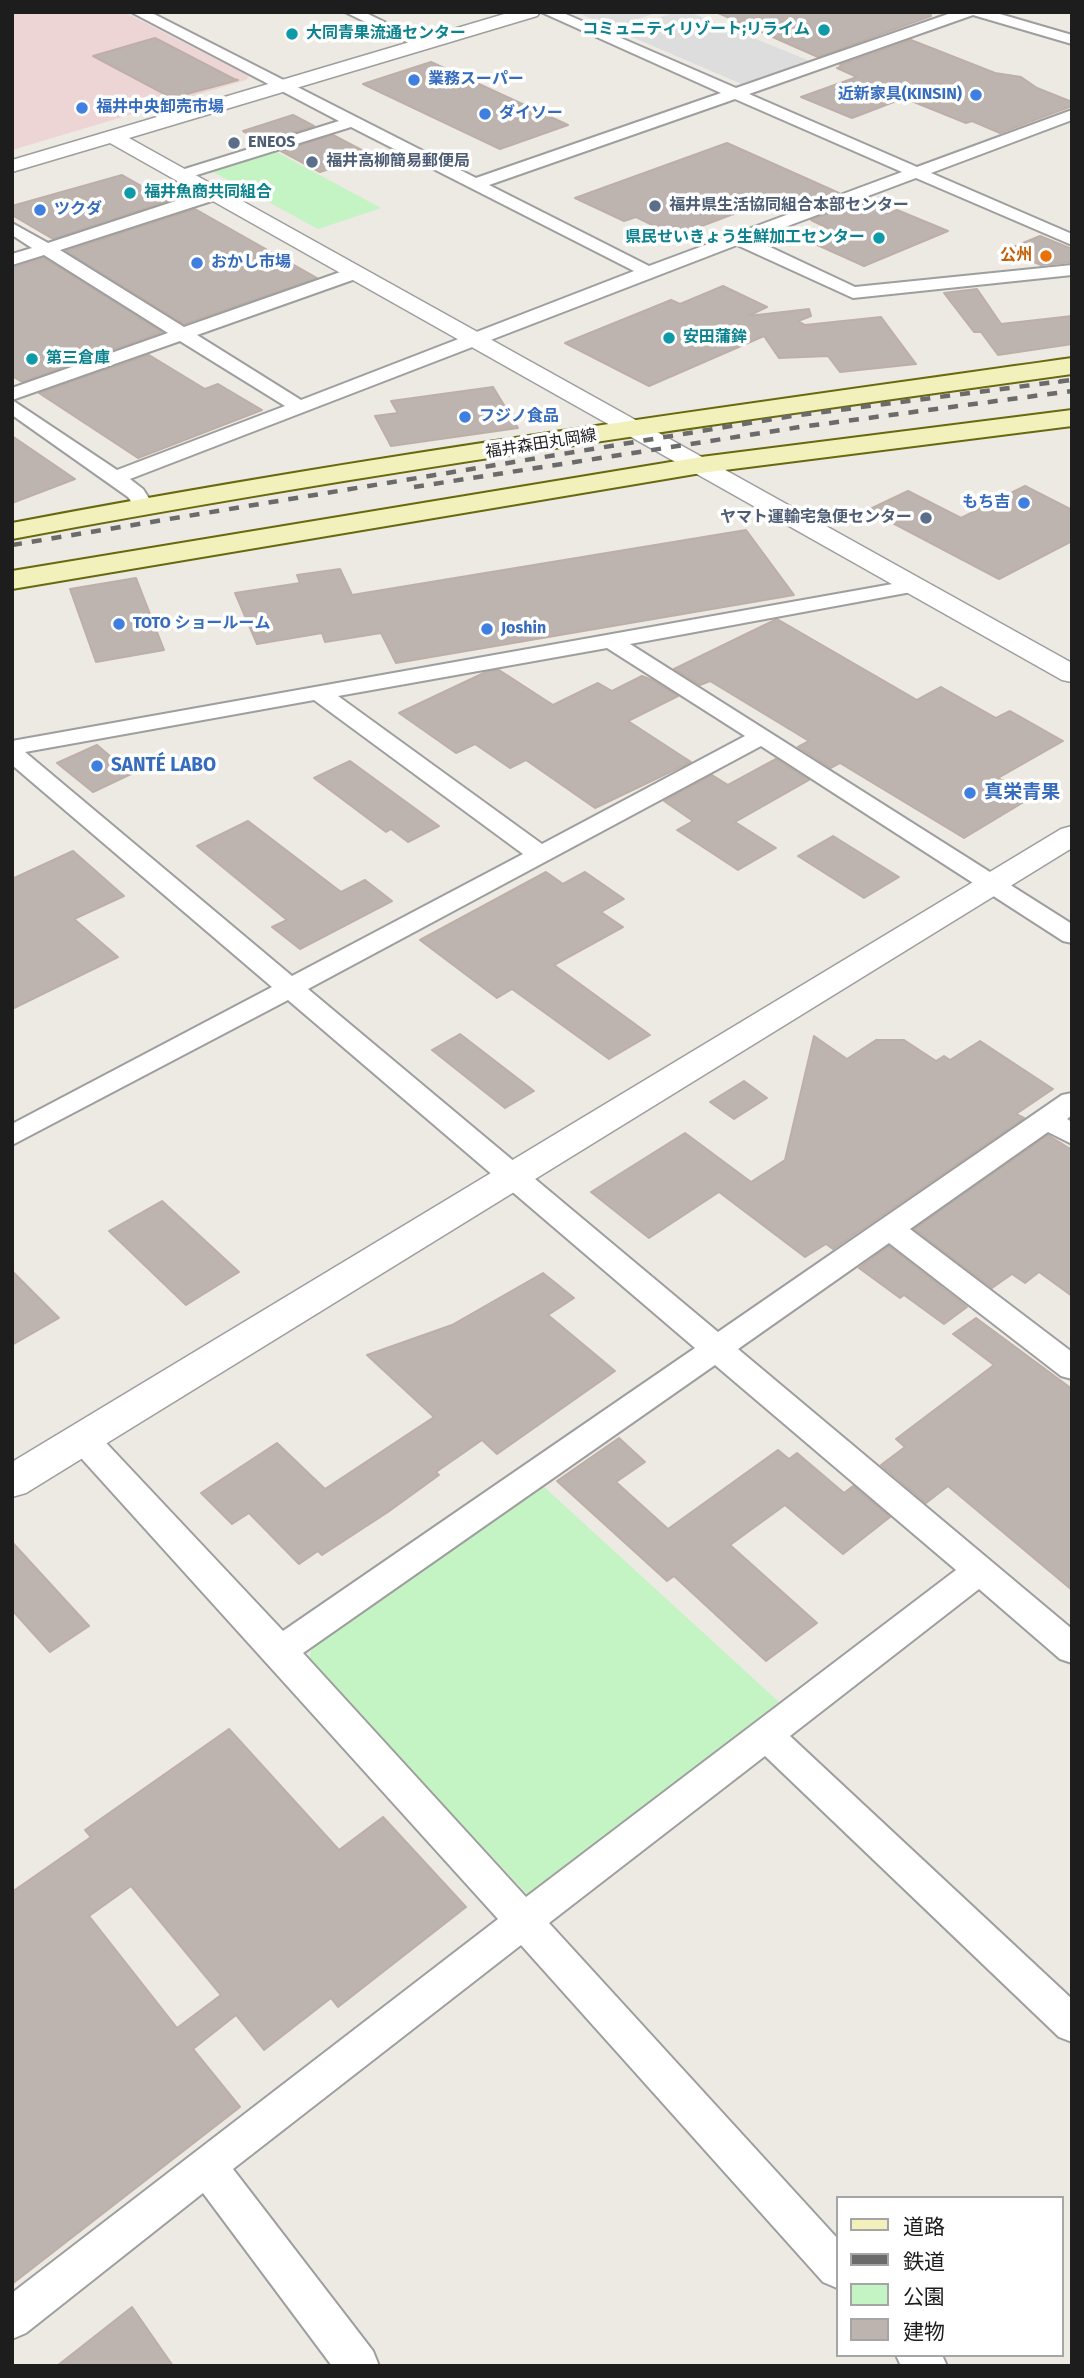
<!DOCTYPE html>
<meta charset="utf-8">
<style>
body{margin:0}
#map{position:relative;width:1084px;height:2378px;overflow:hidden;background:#ede9e3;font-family:"Fira Sans","Noto Sans JP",sans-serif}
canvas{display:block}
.frame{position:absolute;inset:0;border:14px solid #1d1d1d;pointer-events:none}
.legend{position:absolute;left:836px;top:2196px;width:228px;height:161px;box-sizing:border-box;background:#fff;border:2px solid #a5a5a5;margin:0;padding:9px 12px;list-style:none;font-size:21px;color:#1d1d1d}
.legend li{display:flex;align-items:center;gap:14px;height:35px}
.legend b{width:35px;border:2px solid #a5a5a5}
</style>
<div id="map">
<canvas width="1084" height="2378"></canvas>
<div class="frame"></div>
<ul class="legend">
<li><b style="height:9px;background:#f3f1bb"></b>道路</li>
<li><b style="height:9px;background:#6b6b6b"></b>鉄道</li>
<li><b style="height:19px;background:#c4f4c3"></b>公園</li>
<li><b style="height:19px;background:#bdb4b0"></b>建物</li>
</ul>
</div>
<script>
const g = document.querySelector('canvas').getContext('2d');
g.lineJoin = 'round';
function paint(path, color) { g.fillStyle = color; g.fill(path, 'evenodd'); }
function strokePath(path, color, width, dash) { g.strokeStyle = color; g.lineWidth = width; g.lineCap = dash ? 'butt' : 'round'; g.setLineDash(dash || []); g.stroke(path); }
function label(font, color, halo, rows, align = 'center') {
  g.font = font + ' "Fira Sans","Noto Sans JP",sans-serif'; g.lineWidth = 7; g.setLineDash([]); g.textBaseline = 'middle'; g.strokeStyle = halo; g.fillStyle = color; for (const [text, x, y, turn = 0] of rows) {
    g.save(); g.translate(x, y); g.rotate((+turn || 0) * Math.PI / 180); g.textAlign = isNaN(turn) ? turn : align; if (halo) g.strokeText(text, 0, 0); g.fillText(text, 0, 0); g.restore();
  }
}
const commercial = new Path2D(`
 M12,12H124L249,76L246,80L12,150Z`);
const park = new Path2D(`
 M273,150L381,208L318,229L213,172Z
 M542,1485L779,1702L529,1896L309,1662L312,1645Z`);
const parking = new Path2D(`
 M576,12H658L613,28Z
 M676,12H689L810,61L744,85L618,31Z`);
const building = new Path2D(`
 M716,12H930L931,16L818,57Z
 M155,38L234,79L238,80L172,98L93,56Z
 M911,40L995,73L1021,77L1037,88L1072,102V106L1000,133L972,121L966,123L904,98L852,118L801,97L857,77L837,68L843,66L840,65Z
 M431,62L568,125L500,149L363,84Z
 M293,115L314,126L263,142L243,131Z
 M333,135L371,155L320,172L281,151Z
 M727,143L839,193L790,211L768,201L675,236L636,217L624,221L575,198Z
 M122,175L168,201L53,239L12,215V206Z
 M860,202L887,214L897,210L948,231L864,266L813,243L838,233L811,220Z
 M195,209L317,278L184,324L66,251Z
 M1040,236L1072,249V262L1041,265L1006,250Z
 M44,258L162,332L22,382L12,376V268Z
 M723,286L767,307L748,316L809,309L811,316L798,321L805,325L881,317L916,364L840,372L828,356L779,358L764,336L649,386L565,343L671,300L680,304Z
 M977,289L1001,324L1072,316V344L998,355L981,332H974L944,293Z
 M149,355L205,389L218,384L262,410L138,458L39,393Z
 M493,387L518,428L391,446L375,416L398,413L391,401Z
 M12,436L75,479L12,503Z
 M1025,486L1072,510V541L999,579L868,510L908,491L961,518Z
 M746,530L794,595L396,663L381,633L325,642L322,633L257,644L235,593L300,583L297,575L340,569L352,595Z
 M136,578L164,650L96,662L70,589Z
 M777,619L917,700L941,687L996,718L1010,711L1063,741L998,778L1032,797L964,838L840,763L831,768L798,747L809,741L710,681L700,685L674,669Z
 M499,670L553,705L598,683L612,691L642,676L652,680L678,696L628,721L691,762L595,808L526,760L510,768L475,744L456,753L399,713L486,672Z
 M97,745L131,774L93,792L57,763Z
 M776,759L809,780L735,822L776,848L738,870L677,830L693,821L664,801L712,775L728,785Z
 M350,761L439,826L408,842L391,829L386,832L314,778Z
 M248,821L341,892L365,880L392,901L300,949L272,927L287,920L197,846Z
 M833,836L899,877L864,898L798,856Z
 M73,851L124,896L74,919L118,957L12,1009V879Z
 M546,872L563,884L585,872L624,899L601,912L623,927L554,965L650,1035L609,1059L512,989L497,998L420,940Z
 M460,1034L534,1091L505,1108L432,1050Z
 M814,1036L847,1059L876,1040H904L936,1061L944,1056L950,1060L980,1041L1053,1089L1016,1114L1024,1118L833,1249L826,1244L805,1257L719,1192L649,1238L591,1192L685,1133L751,1182L785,1160Z
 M744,1081L767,1098L734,1119L710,1102Z
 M1048,1135L1072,1150V1296L1039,1272L1025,1283L1012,1274L992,1288L914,1229Z
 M162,1201L239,1272L186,1305L109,1231Z
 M889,1246L967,1307L944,1324L904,1295L900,1298L859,1268Z
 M12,1271L59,1318L12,1345Z
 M543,1273L574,1298L548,1315L615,1371L497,1454L482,1440L436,1472L439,1475L388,1512L322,1555L318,1551L299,1564L249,1513L232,1524L201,1493L277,1443L325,1489L434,1417L367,1355L452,1325Z
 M976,1318L1072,1389V1590L948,1486L926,1503L881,1465L905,1447L896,1439L994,1365L953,1334Z
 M619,1438L645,1462L616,1482L668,1529L778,1450L789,1459L797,1453L844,1493L853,1486L890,1517L843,1554L785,1505L730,1545L817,1623L766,1661L674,1576L667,1581L557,1481Z
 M12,1542L89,1626L50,1652L12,1610Z
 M229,1729L339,1850L383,1817L466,1907L338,2007L331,1998L264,2050L236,2015L193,2049L240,2107L12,2284V1892L91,1837L85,1830ZM131,1886L221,1995L177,2028L89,1916Z
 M132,2307L173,2366H57Z`);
const minor = new Path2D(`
 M131,12H150L476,178L721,93L541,12H561L736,88L954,12H993L1072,35V44L973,15L749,94L917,167L1072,110V120L931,173L1072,234V245L916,178L753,239L855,287L1072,265V275L853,298L737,245L130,479L143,489L154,506L151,510H137L128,497L12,415V400L117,470L285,406L180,341L12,400V388L168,333L44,255L12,265V254L32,248L12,235V223L48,243L209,190H221V198L60,250L184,327L349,269H361L364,273L361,277L197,335L301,400L634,271L351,127L187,178H175V172L339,121ZM735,99L902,172L649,266L489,185Z
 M345,12H364L429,44L422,48L417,47Z
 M915,580L922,582L926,586L922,590L630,644L1072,924V943L1063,941L761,746L308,989L718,1332L1062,1095L1072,1093V1115L1067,1119L1072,1122V1144L1048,1132L910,1229L1072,1352V1379L1061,1376L889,1243L738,1349L1072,1629V1663L1060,1659L979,1589L790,1736L1072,1999V2042L1059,2037L765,1756L549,1923L837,2238V2288L823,2282L521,1945L233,2169L373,2351L379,2366H332L203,2193L26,2333L12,2339V2293L498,1919L72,1448L68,1439L72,1430L83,1427L94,1430L283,1631L695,1348L288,1000L12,1145V1124L272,987L12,765V741ZM607,648L745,736L542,844L338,696ZM314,700L523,854L292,976L25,752ZM715,1365L956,1570L526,1897L303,1653Z
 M896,2355H942L947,2366H901Z`);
const tertiary = new Path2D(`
 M511,12H540L537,16L129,138L1072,663V682L1062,680L110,143L12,172V160Z
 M1072,826V848L26,1493L12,1497V1462L1061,829Z`);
const secondary = new Path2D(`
 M1072,358V374C718,423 363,473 12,539V523C363,456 718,408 1072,358Z
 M1072,410V426L701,473L12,589V571L701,457Z`);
const railFar1 = new Path2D(`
 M1058,382L1072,380`);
const rail = new Path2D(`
 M414,487L800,427L1072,391
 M12,545L792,416L1071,380`);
const markers = [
 [824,30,7,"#0f9aa8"],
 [292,34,7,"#0f9aa8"],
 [414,80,7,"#3f7fe0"],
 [976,95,7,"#3f7fe0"],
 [82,108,7,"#3f7fe0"],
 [485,114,7,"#3f7fe0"],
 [234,143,7,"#5c6f8a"],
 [312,162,7,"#5c6f8a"],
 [130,193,7,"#0f9aa8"],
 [655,206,7,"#5c6f8a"],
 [40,210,7,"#3f7fe0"],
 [879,238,7,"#0f9aa8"],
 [1046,256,7,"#e8710a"],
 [197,263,7,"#3f7fe0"],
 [669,338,7,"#0f9aa8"],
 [32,359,7,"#0f9aa8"],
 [465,417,7,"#3f7fe0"],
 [1024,503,7,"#3f7fe0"],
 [926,518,7,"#5c6f8a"],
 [119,624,7,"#3f7fe0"],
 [487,629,7,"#3f7fe0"],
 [97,766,7,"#3f7fe0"],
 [970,793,7,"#3f7fe0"]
];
const farCulturenames = [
 ["コミュニティリゾート;リライム",810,30,"right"],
 ["大同青果流通センター",306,34],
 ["福井魚商共同組合",144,193],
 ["県民せいきょう生鮮加工センター",865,238,"right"],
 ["安田蒲鉾",683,338],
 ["第三倉庫",46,359]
];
const farShopnames = [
 ["業務スーパー",428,80],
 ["近新家具(KINSIN)",962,95,"right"],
 ["福井中央卸売市場",96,108],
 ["ダイソー",499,114],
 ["ツクダ",54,210],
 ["おかし市場",211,263],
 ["フジノ食品",479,417],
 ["もち吉",1010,503,"right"],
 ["TOTO ショールーム",133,624],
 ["Joshin",501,629]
];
const farServicenames = [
 ["ENEOS",248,143],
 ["福井高柳簡易郵便局",326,162],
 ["福井県生活協同組合本部センター",669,206],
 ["ヤマト運輸宅急便センター",912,518,"right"]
];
const farFoodnames = [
 ["公州",1032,256]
];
const farStreetnames = [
 ["福井森田丸岡線",541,444,-9]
];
const shopNames = [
 ["SANTÉ LABO",111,766],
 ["真栄青果",984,793]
];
paint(commercial, '#edd4d5');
paint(park, '#c4f4c3');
paint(parking, '#ddd');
paint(building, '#bdb4b0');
strokePath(building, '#bdafa7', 2);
strokePath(minor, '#9e9e9e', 4);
strokePath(tertiary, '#9e9e9e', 3);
strokePath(secondary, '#68690e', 4);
paint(minor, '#fff');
paint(tertiary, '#fff');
paint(secondary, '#f3f1bb');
strokePath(railFar1, '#6b6b6b', 3.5, [8, 8]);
strokePath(rail, '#6b6b6b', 4.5, [10, 10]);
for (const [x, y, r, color] of markers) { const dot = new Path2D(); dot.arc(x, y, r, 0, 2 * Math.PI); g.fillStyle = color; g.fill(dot); strokePath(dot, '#fff', 2.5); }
label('bold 16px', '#0d838f', '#fff', farCulturenames, 'left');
label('bold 16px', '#366cbe', '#fff', farShopnames, 'left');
label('bold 16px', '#4e5e75', '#fff', farServicenames, 'left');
label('bold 16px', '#c56008', '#fff', farFoodnames, 'right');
label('16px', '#1d1d1d', '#fff', farStreetnames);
label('bold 19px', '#366cbe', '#fff', shopNames, 'left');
</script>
